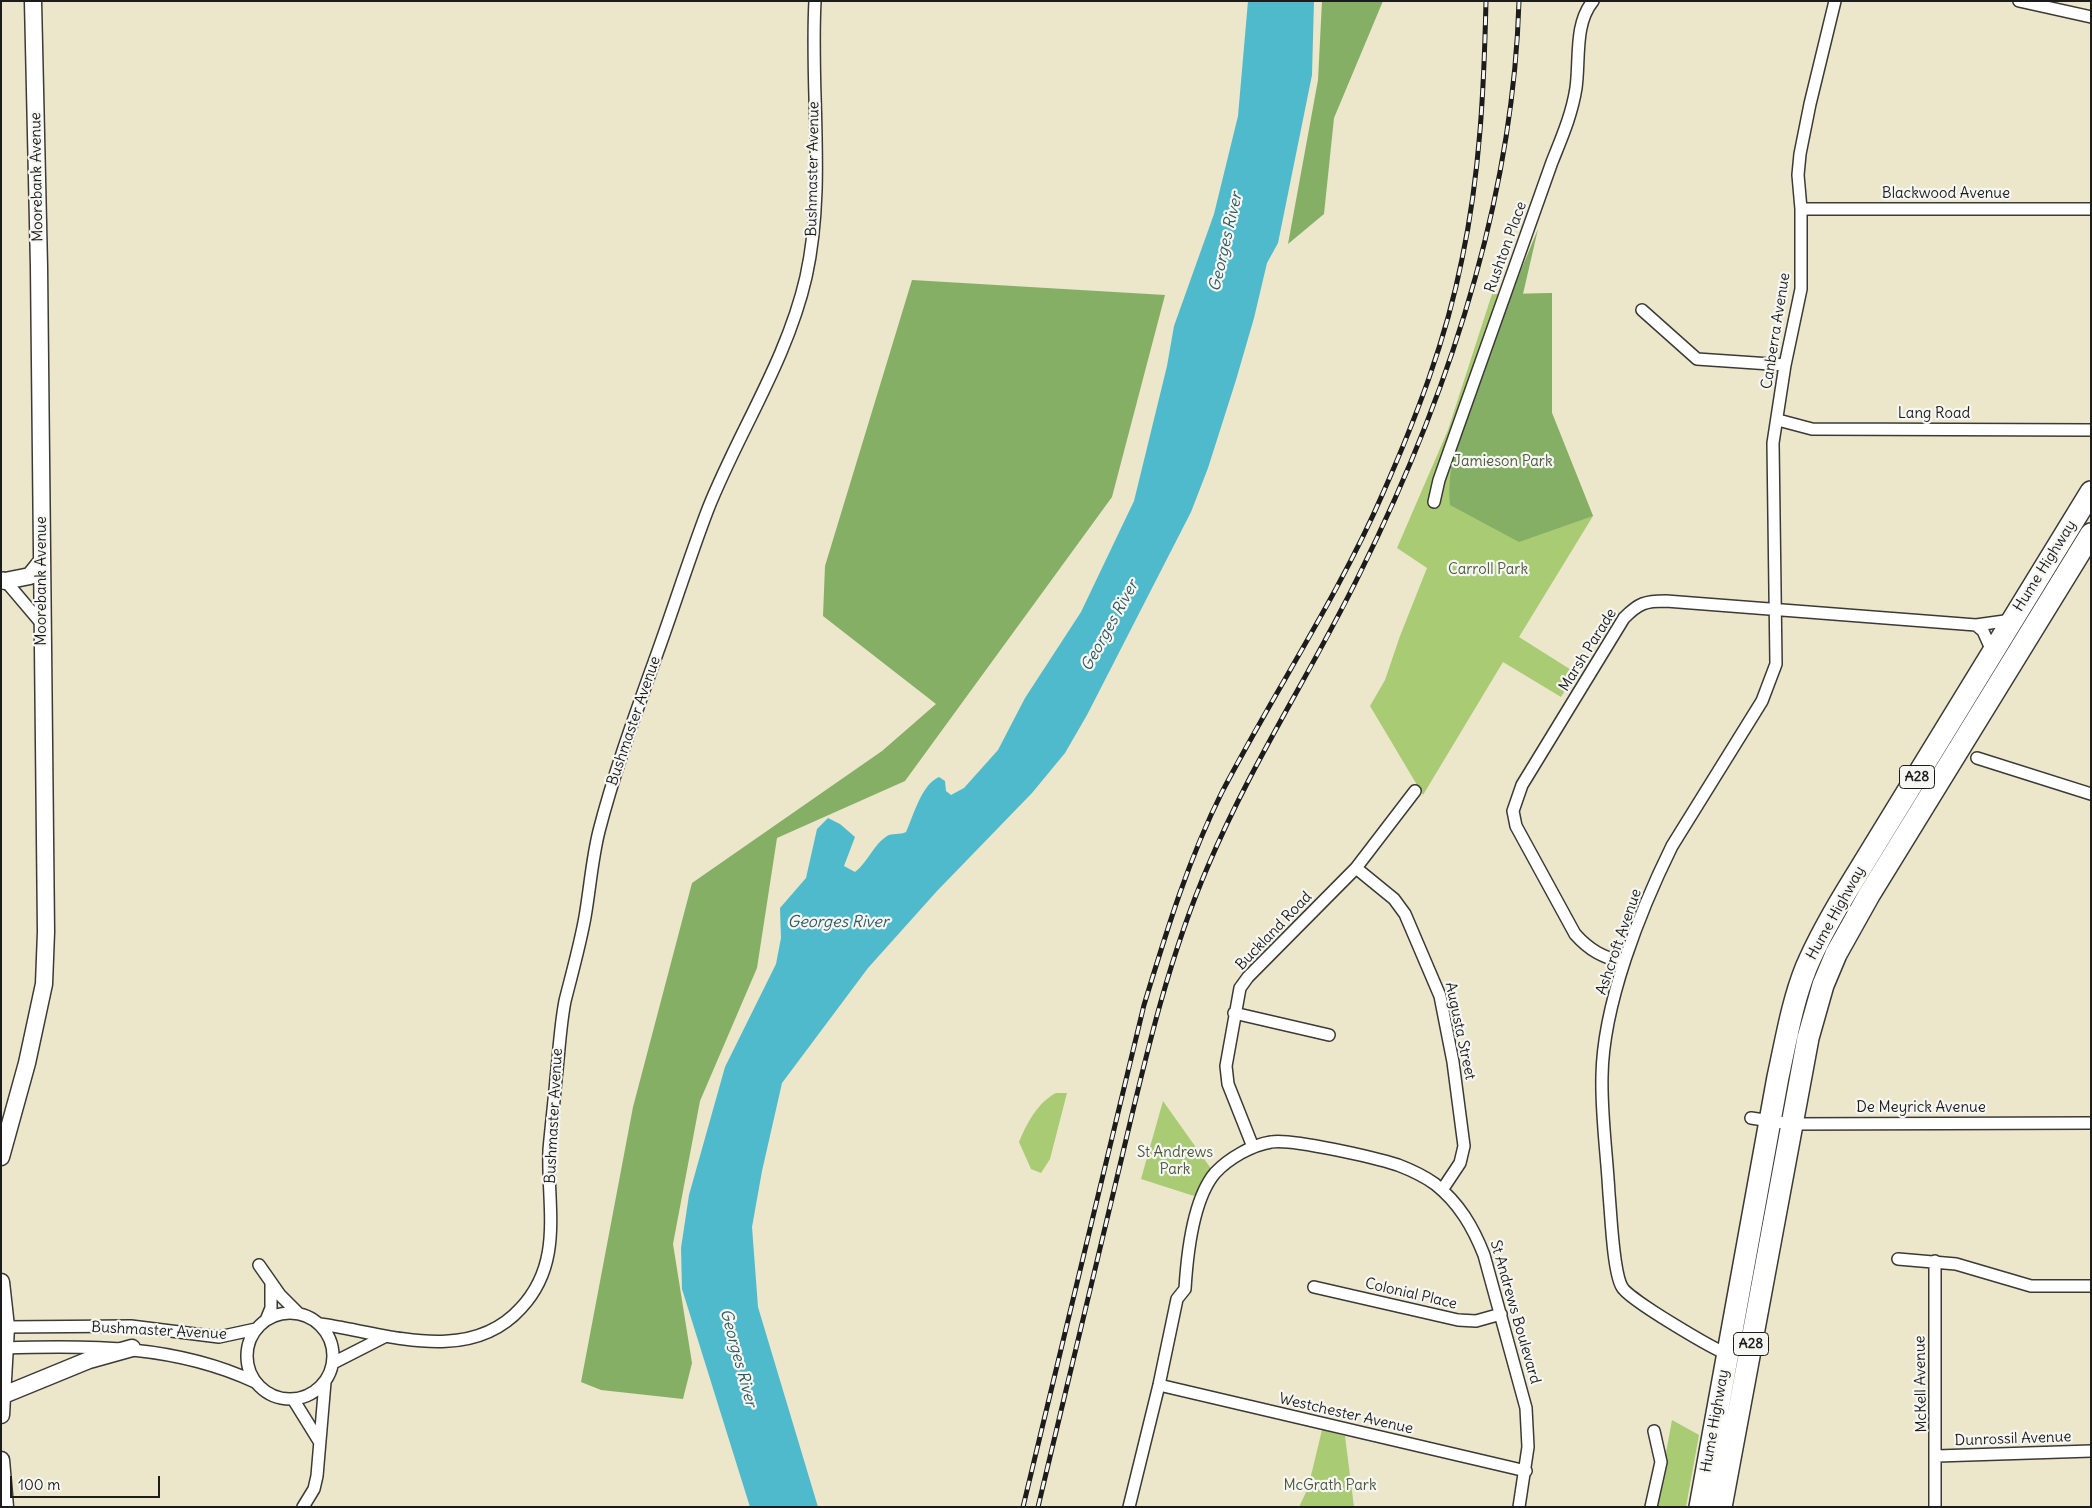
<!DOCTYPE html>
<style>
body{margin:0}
#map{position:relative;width:2092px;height:1508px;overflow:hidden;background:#ece6cb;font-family:Delius,sans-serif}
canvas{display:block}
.frame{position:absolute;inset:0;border:2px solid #1c1c1c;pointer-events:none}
.scale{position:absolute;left:10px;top:1476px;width:150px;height:22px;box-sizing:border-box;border:2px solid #1c1c1c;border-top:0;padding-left:6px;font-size:15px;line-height:18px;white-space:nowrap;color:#1c1c1c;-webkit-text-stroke:4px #f6f6f2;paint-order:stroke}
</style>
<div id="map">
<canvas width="2092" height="1508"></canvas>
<div class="frame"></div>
<div class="scale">100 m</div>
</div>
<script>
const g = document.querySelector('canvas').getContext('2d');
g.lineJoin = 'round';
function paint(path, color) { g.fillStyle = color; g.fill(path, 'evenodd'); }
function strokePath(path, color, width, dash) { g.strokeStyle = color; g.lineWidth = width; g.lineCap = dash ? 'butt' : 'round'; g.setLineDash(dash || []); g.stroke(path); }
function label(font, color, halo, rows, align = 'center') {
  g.font = font + ' Delius,sans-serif'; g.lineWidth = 4.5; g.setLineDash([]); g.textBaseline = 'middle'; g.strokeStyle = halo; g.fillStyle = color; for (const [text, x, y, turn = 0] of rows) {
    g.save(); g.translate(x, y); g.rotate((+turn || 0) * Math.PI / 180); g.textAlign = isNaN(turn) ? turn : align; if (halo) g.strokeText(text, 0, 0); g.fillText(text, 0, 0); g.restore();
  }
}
const green = new Path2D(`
 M1552,293V413L1593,516L1519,637L1576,673L1561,697L1503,662L1423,795L1370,706L1385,680L1400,636L1427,568L1397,548L1448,430L1492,294Z
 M1056,1093H1067L1050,1159L1041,1173L1031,1169L1019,1142C1027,1123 1038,1102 1056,1093Z
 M1163,1101L1212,1170L1194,1196L1141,1179Z
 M1672,1420L1699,1435L1686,1507H1656Z
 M1322,1430L1345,1436L1354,1507H1299L1308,1488Z`);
const forest = new Path2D(`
 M1322,1H1383L1334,118L1324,214L1288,244L1318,80Z
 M1538,229L1523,294L1552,293V413L1593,516L1519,542L1450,505C1446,462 1463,426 1477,386C1496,333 1516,281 1538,229Z
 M912,280L1165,295L1112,497L905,781L777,838L757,968L700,1101L673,1244L692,1363L683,1399L601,1390L581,1382L633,1107L692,883L882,751L936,704L823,616L825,566Z`);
const water = new Path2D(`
 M1248,1H1314L1312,75L1278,243L1267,263L1254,318L1236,380L1208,468L1191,512L1087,715L1065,753L1032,793L937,891L868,968L782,1083L762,1171L752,1227L758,1307L818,1507H750L682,1289L681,1248L689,1195L725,1067L776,964L781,938L780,908L806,878L817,829L828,818L840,824L855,837L844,866L855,872C868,862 874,844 887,836C892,833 900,835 906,832C914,815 921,785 939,777L945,781L946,791L951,795L964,788L998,750L1025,698L1081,612L1134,501L1167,366L1174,326L1214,214L1238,116Z`);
const street = new Path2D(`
 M2019,1L2091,17
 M1801,209H2091
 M1642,310L1697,359L1785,365
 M1778,420L1812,429L2091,430
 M1434,502L1439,480L1552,162C1562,137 1572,114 1576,88C1580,59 1574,24 1593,1
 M3,578L42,624
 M1976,625L1983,631L1992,651
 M1977,758L2091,794
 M1356,868L1394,899L1405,914L1440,996L1453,1062L1464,1146L1460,1163L1442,1190
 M1624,963C1603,957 1590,951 1575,934L1516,826L1513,811L1522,785L1624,618C1639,603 1645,601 1666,601L1976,625L2012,620
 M1234,1013L1329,1035
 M1751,1118L1791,1124L2091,1123
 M1253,1147L1228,1084L1226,1066L1240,988L1248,977L1356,868L1415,791
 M1898,1259L1956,1264L2031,1286H2091
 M1935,1261V1507
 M259,1265L280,1295L299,1314
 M1314,1287L1458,1320L1476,1321L1501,1314
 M247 1356a43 43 0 1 1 86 0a43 43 0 1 1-86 0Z
 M266,1320L271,1308V1283
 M320,1324C385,1333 469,1366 521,1308C564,1262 547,1207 549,1150C551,1127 554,1103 556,1079C559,1053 560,1027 565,1001C572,973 580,945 585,917C590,888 592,859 599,831C615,769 637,710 658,651C675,604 690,556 708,509C739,431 787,360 806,277C826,187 810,93 815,1
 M6,1327L131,1326L219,1337L256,1329
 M4,1348C91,1345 176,1345 255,1382
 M1730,1355C1716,1351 1628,1299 1622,1287C1613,1272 1611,1214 1609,1194C1607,1155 1601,1115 1602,1076C1603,1004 1640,911 1672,846L1762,701L1776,664L1773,443L1785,365L1801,289V209L1798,175L1800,154L1810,104L1835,1
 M333,1363L384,1337
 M1159,1385L1526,1471
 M293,1399L319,1441
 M1937,1456L2091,1451
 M303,1507L314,1489L317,1476L325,1382
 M1129,1507L1159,1385L1177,1299L1185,1289C1187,1256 1193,1199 1215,1173C1229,1158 1252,1145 1271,1142C1291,1138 1376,1158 1398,1165C1411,1170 1424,1176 1435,1184C1459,1203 1473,1227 1484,1255L1526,1408L1528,1447L1519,1507
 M1651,1507L1661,1462L1654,1431`);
const secondary = new Path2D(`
 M5,581L30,576L42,561
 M1,1157L27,1063L44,984L46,932L39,267L33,1
 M1,1282L6,1327L1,1415
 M1,1396L89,1360L132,1348
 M1,1460L5,1507`);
const highway = new Path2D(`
 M1700,1507L1778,1077C1786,1041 1792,1003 1806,968C1819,937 1836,908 1854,879L2091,492
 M1721,1507L1808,1038L1823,985L1836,954L1869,895L2091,534`);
const rail = new Path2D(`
 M1023,1507L1144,1005C1166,933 1188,860 1222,792C1274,692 1338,597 1383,493C1416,418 1446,340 1462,259C1480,174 1484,88 1486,1
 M1038,1507C1065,1393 1093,1279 1120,1165C1144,1064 1167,961 1208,866C1251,764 1311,673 1359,575C1447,398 1513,201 1519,1`);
const shields = [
 [1917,777,35],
 [1751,1344,35]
];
const shieldNames = [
 ["A28",1917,777],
 ["A28",1751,1344]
];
const streetNames = [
 ["Bushmaster Avenue",813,169,-89],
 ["Moorebank Avenue",37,177,-91],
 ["Blackwood Avenue",1946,194],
 ["Rushton Place",1506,247,-70],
 ["Canberra Avenue",1776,331,-81],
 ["Lang Road",1934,414],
 ["Hume Highway",2045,566,-58],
 ["Moorebank Avenue",42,581,-90],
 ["Marsh Parade",1588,650,-58],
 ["Bushmaster Avenue",634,721,-71],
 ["Hume Highway",1836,913,-61],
 ["Buckland Road",1274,931,-46],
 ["Ashcroft Avenue",1619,942,-71],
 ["Augusta Street",1460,1031,78],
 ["De Meyrick Avenue",1921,1108],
 ["Bushmaster Avenue",554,1116,-87],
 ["Colonial Place",1411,1294,13],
 ["St Andrews Boulevard",1515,1312,74],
 ["Bushmaster Avenue",159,1331,3],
 ["McKell Avenue",1921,1384,-91],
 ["Westchester Avenue",1346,1414,13],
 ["Hume Highway",1715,1421,-80],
 ["Dunrossil Avenue",2013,1439,-2]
];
const parkNames = [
 ["Jamieson Park",1503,462],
 ["Carroll Park",1488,570],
 ["St Andrews",1175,1153],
 ["Park",1175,1170],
 ["McGrath Park",1330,1486]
];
const waterNames = [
 ["Georges River",1226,242,-77],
 ["Georges River",1110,626,-61],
 ["Georges River",838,922],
 ["Georges River",738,1358,75]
];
paint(green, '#a9cb74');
paint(forest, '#86af66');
paint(water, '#4fbacc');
strokePath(street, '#3b3a36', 14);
strokePath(secondary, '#3b3a36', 19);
strokePath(highway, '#3b3a36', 24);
strokePath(street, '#fff', 11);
strokePath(secondary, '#fff', 16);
strokePath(highway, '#fff', 21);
strokePath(rail, '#1c1c1c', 5);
strokePath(rail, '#f6f6f2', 3, [9]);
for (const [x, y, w] of shields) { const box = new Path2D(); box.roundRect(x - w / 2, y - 11.5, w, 23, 4); g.fillStyle = '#f6f6f2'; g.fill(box); strokePath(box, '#1c1c1c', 1); }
label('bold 14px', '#1c1c1c', null, shieldNames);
label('15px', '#1c1c1c', '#f6f6f2', streetNames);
label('15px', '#4d593b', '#f6f6f2', parkNames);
label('italic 16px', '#305b62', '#f6f6f2', waterNames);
</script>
